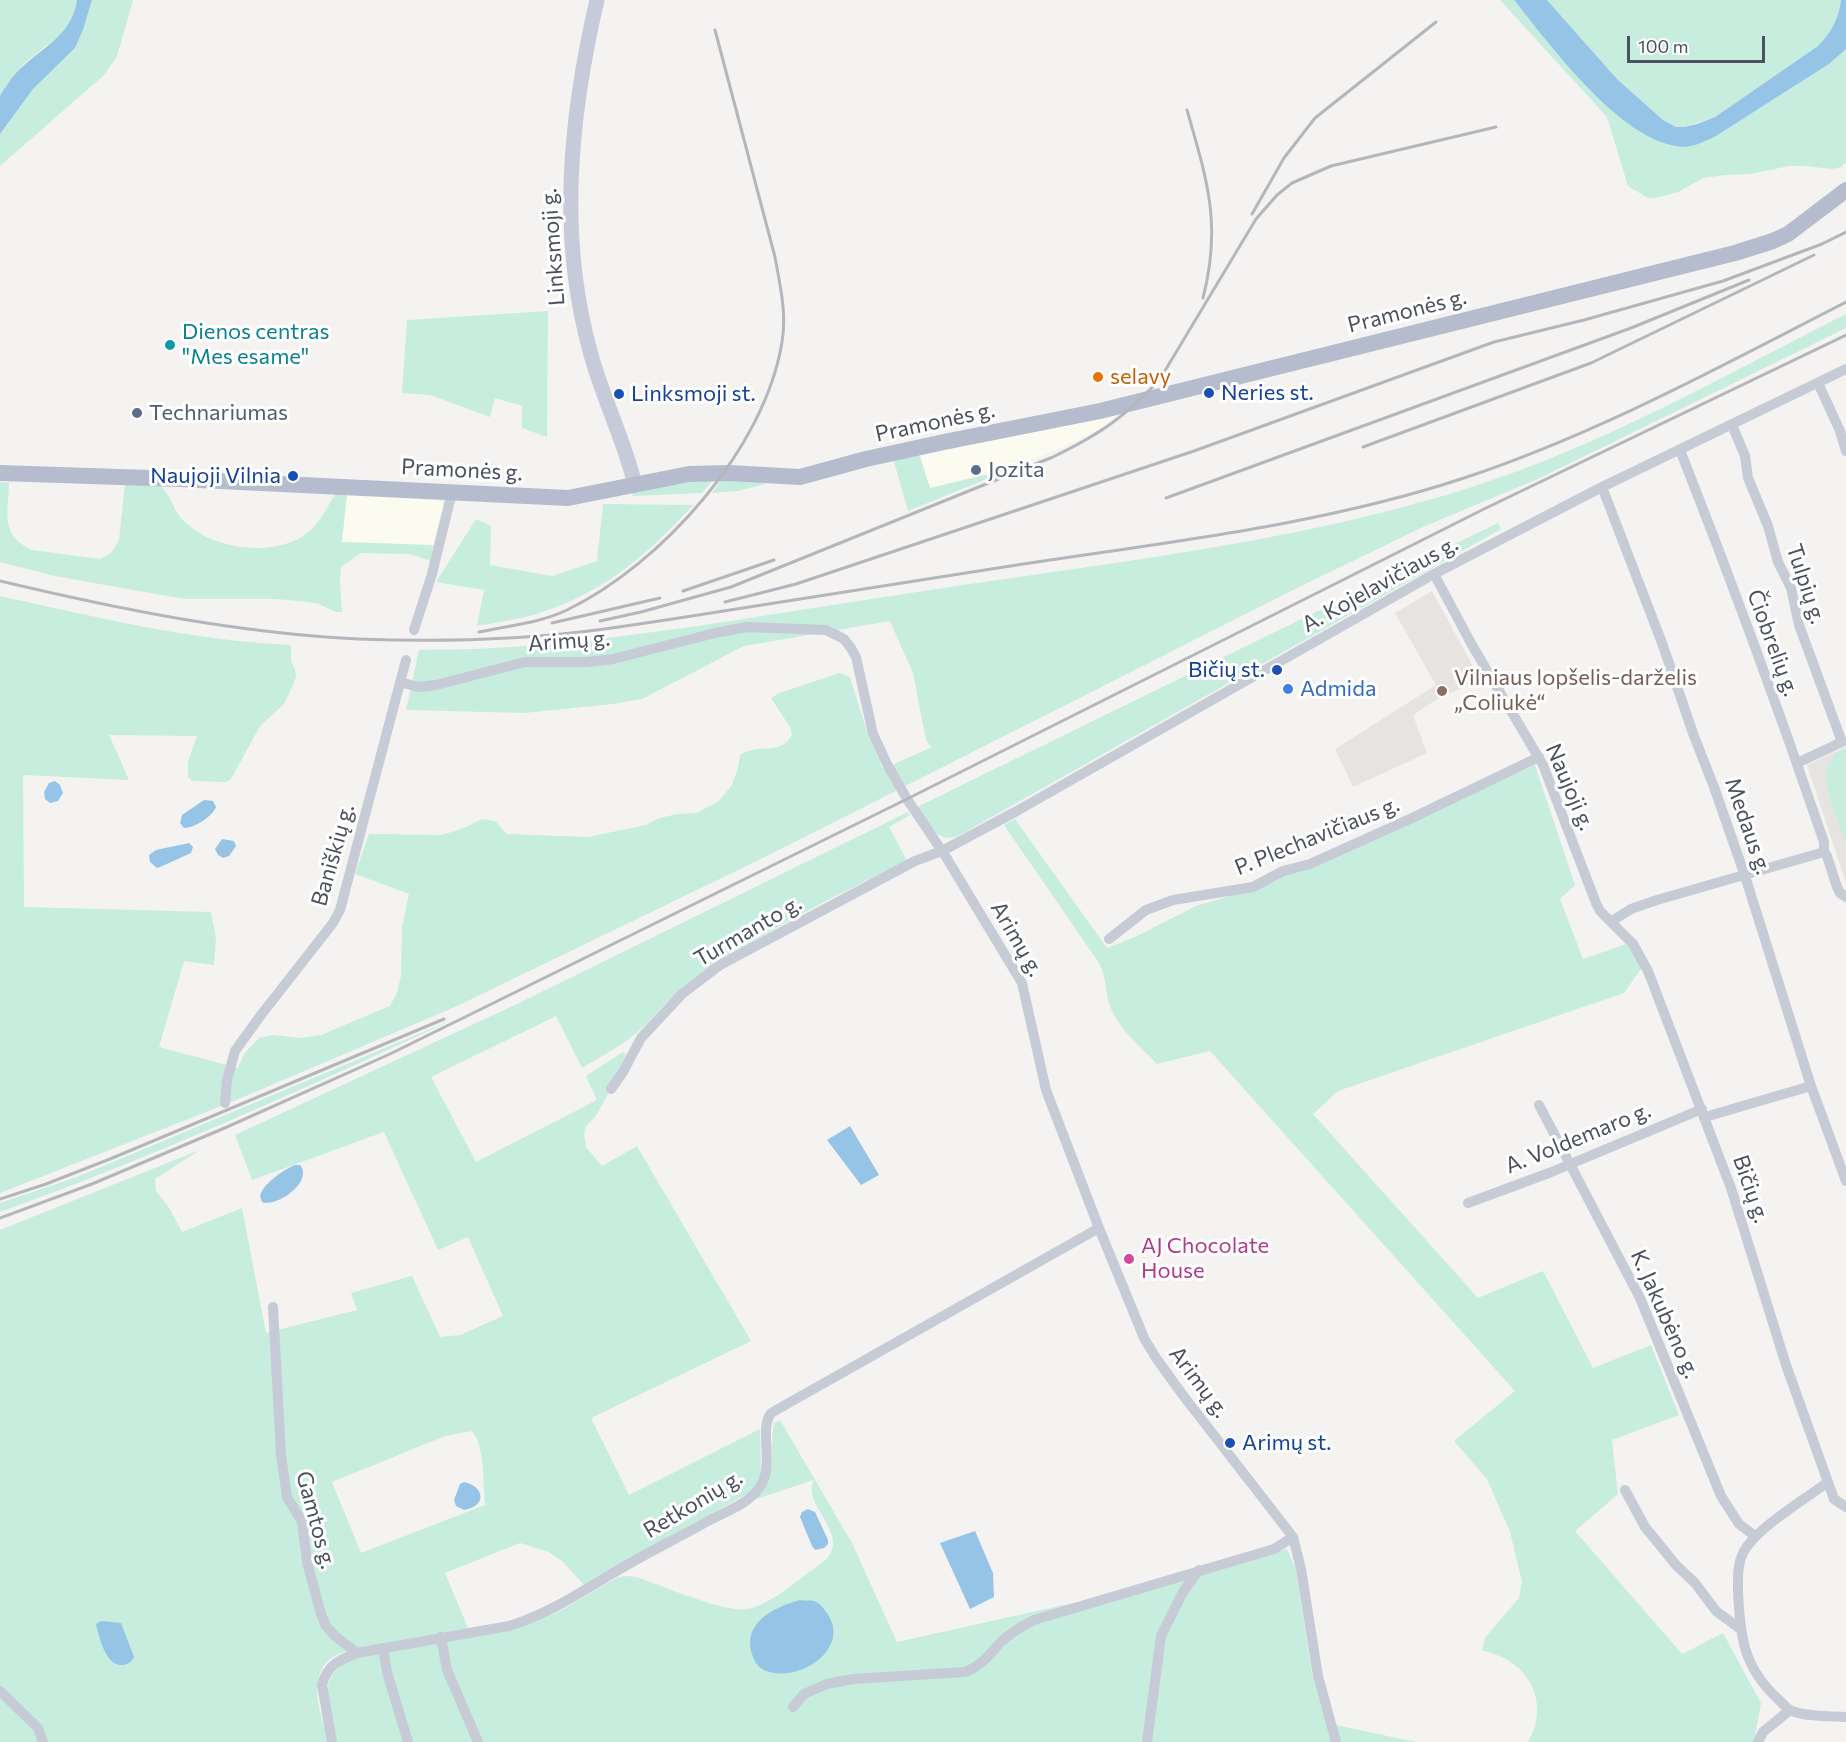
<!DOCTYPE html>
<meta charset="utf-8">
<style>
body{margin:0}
#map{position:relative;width:1846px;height:1742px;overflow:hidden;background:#f4f3f2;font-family:Commissioner,sans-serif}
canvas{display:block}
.scale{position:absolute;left:1627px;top:36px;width:138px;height:27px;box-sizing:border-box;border:3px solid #4b515e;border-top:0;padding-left:8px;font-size:18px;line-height:21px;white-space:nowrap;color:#4b515e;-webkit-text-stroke:4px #fff;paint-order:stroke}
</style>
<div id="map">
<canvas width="1846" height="1742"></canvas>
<div class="scale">100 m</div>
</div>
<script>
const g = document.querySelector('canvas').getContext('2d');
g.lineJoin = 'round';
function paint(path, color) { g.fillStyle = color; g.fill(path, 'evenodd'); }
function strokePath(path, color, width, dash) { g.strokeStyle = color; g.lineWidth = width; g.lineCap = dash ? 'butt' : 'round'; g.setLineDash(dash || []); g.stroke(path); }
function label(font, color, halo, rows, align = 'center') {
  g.font = font + ' Commissioner,sans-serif'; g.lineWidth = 6; g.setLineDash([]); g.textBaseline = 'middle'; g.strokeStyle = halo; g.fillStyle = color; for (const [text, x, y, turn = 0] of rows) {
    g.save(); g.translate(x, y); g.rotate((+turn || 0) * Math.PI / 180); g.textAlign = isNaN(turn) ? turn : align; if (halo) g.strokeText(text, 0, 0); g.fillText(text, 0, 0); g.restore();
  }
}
const commercial = new Path2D(`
 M1121,411L1102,427L1076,441L1014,468L930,488L919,453Z
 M347,494L439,497L444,507L433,545L342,542Z`);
const education = new Path2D(`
 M1432,591L1481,681L1442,696L1413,715L1427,753L1353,787L1335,749L1436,685L1395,613Z
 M1846,747V883L1807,765Z`);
const green = new Path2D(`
 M0,0H77C72,34 48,42 25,63C14,73 7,85 0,97Z
 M92,0H133L117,56L104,75L0,166V134L33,89L75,48L83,30Z
 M1500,0H1514L1558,55L1687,146L1701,143L1716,136L1829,64L1846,49V162L1841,167L1832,169L1804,166H1789L1751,174L1724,175L1703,178L1678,192L1655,198L1646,197L1628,186L1607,117Z
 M1547,0H1841C1839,18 1831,33 1818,46L1715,117L1684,127H1676L1663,120L1617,79Z
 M548,311L547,437L522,428V406L495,398L490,417L430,395L402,393L407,320Z
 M1846,314V328L1540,478L1423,527L1297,588L765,857L455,1007L229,1103L0,1193V596C97,617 192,641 291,645V661L295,669L296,676L293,685L284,704L260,726L231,779L226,782L192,781L188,777V761L197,736L109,735L129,780L23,775L24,907L211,912L216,938L214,965L184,961L159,1047L238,1068L244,1054L259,1038L273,1035L300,1038L321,1035L390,1006L397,993L401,976L402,927L409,894L355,874L369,834L442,835L464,828L482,819L495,821L507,834L588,837L646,825L659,818L678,814L697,813L719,801L732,785L738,768L740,755C760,742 779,757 792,735L790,727L771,698L779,693L840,673L850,677L867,732L883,769L932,747L926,740L913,673L890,621L744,646L642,699L613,704L524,713L406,710L419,650C444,649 469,650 493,648C575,644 656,632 737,620C810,608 884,597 957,586C1131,560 1308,540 1475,486C1605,444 1725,375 1846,314Z
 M919,453L930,488L1014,468L908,511L893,458Z
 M715,477L702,493L633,496L632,494V491Z
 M723,477L765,483V484L738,491L712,493Z
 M0,482L9,483C8,513 0,536 32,550L100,559L111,553L119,540L125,484C135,485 152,482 161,487C169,492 172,506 178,514C181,519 186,523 191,527C218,550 278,557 307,533C320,523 327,507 336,493L347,494L342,542L433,545L431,561L409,554L361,553L341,567L340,582L342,612H336L319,604L308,602L276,599H187L167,596L55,576L0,562Z
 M603,504L693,505C650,552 606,591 545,611C523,619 500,622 477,626L484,590L436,582L476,519L491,526L490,565L552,576L597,561Z
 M1498,523L1501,529L958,836C937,844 927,823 917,807Z
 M1846,748V841C1836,813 1808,765 1846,748Z
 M1535,765L1575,885L1560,899L1583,959L1626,944L1635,953L1643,966L1624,993L1338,1091L1313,1114L1478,1298L1543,1271L1593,1368L1651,1345L1679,1415L1612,1440L1618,1494L1575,1531L1682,1654L1723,1633L1761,1703L1754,1742H1528C1546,1711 1537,1675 1504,1658C1497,1655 1489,1652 1482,1650L1485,1638L1519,1598L1522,1582L1510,1532L1487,1479L1454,1441L1515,1391L1210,1051L1157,1064C1139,1045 1115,1026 1108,1000C1105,985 1106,978 1099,963L1004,825L1015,819L1107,948L1135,937L1196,906L1260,887L1274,879L1316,864Z
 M908,812L910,815L889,827L907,861C833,896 759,934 692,981C672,994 659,1012 642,1028C625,1044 602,1056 582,1068L556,1016L431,1077L476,1162L597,1100L586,1076L623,1052L626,1054L611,1089L595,1117L586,1126L584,1134L586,1147L602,1166L637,1146L751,1341L591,1418L629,1495L760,1429L761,1476L757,1486L745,1495L617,1566L585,1586L563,1562L549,1552L520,1543L445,1573L468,1628L357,1649C348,1651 337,1653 330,1659C306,1679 322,1718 329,1742H0V1230L200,1150L155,1179L156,1191L170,1209L182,1232L242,1208L266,1333L357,1310L351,1293L412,1276L440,1337L460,1335L503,1316L468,1237L438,1250L384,1132L252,1180L235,1135L517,1004ZM471,1431C485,1441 483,1487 485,1505L361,1553L332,1482L445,1436Z
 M452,1020C304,1089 154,1157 0,1212V1203L77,1177Z
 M780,1420L852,1543L897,1642L1077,1602L1088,1608L1287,1549L1296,1570L1312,1674L1326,1723L1416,1742H337C329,1707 313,1678 353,1658L509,1631L558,1612L618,1577L631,1576L642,1579C666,1587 727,1614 748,1609C770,1604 790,1586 808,1573C819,1565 833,1558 833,1543C833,1521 803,1500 814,1480L754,1500C778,1477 770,1458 773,1428L774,1423Z`);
const water = new Path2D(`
 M77,0H92L83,30L75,48L33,89L0,134C0,123 0,107 0,97C1,93 5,88 7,85C28,51 71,43 77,0Z
 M1514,0H1547L1617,79L1663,120L1676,127H1684L1697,124L1715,117L1818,46C1831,33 1839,18 1841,0H1846V49L1829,64L1716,136C1704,142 1690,149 1676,146C1618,137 1550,45 1514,0Z
 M55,781L60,785L63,793L58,801L50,803L45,799L44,792L49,783Z
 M204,800L213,801L216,807C212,817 194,828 184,828L180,823L182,815Z
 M222,839L234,841L236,846L229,856L223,858L218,855L215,849Z
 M189,843L193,847L191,853L160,867L157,868L150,862L149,855L156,850Z
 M850,1126L879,1175L861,1185L827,1140Z
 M295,1165H300C314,1181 277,1208 262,1202L260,1196C263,1184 283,1170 295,1165Z
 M464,1482C484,1486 488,1506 464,1510L456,1506L454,1500L460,1484Z
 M808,1509L815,1512L828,1540V1544L824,1548L815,1550L812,1546L800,1517L802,1512Z
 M975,1531L993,1573L994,1597L970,1609L940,1543Z
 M800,1600C804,1601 810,1600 814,1601C820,1603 824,1609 827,1613C851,1648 802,1681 770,1672C760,1670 755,1664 752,1654C742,1622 775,1607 800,1600Z
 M101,1621L121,1623L134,1657C131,1662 129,1664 123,1665C106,1667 99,1637 96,1624Z`);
const minor = new Path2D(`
 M1818,383L1840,431L1846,451
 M1732,425L1745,456L1748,478L1768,526L1778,562L1791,588L1799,625L1842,742L1797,763
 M1680,450C1731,579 1779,710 1824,842V852
 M1602,487L1662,643L1694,736L1714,787L1745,876L1811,1086L1846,1181
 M1434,574L1472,645L1543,765L1596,903L1600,911L1633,944L1648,971L1731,1188L1786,1365L1834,1499L1846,1507
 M414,630L432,574L452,492
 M400,682L418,687L436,685L525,662H588L613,659L715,633L747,627L826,630L844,639L851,648L856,657L873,734L888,766L907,799L946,857L1022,983L1046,1090L1099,1228L1144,1338L1156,1358L1182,1394L1293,1537L1301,1569L1318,1676L1336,1742
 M1824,852L1827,856L1837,887L1840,893L1846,897
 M1612,921L1631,909L1657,900L1824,852
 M1109,939L1146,910L1173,900L1253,887L1283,871L1310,864L1412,818L1539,757
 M611,1089L623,1072L641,1038L682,994L720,965L915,861L942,851L1015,812L1434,574L1602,487L1846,369
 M225,1103L227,1080L235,1051L261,1015L333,923L340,910L406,660
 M1539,1105L1640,1298L1721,1496L1739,1524L1755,1536
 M1705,1117L1811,1086
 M1468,1203L1549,1173L1702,1109
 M273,1307L281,1455L287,1497L302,1522L307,1562L321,1614L326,1626L335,1636L357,1653
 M1828,1482C1804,1500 1758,1527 1744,1551C1737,1564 1738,1577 1738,1591C1740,1636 1743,1667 1778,1699C1782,1703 1787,1709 1792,1711C1808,1717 1829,1716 1846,1717
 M1625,1490L1645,1527L1676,1565L1695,1583L1716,1611L1739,1628
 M441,1637L447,1670L478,1742
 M383,1648L387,1672L408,1742
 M0,1691L38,1728L43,1742
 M793,1707L804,1694L827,1684L853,1679L965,1672C982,1666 990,1653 1002,1641C1012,1632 1022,1626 1034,1620L1274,1549L1293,1537
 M332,1742L322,1685C327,1665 339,1660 357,1653L509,1626C555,1612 592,1584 634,1561C659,1547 685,1534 710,1520C727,1511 748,1504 759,1488C776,1466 758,1431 771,1413L1099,1228
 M1147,1742L1161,1636L1183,1592L1199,1570
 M1758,1742L1763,1732L1790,1710`);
const secondary = new Path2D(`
 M597,0C570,116 558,235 590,351C602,397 624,439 635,485`);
const primary = new Path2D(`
 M0,473L179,479L568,498L689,474L729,473L800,477L866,459L944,442L1100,411L1735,253L1773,241L1788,234L1846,190`);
const rail = new Path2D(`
 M1187,110C1207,180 1222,224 1203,298
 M1252,214L1284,158L1315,118L1436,22
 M1363,447L1591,363L1814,255
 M1166,498L1631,328L1749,280
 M0,581C118,609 236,633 358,639C437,642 519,640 597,630C641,624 686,617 730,610C821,596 913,581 1004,567C1157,543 1316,527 1464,478C1597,434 1721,366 1846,302
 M683,591L774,560
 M725,602L796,584L1194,451L1494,342L1584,320L1723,281L1822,244L1846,232
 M600,621L641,612L731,587L1053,457C1100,434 1124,418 1160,379L1256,219L1277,195L1292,183L1331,166L1496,127
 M552,623L660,598
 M479,632C507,626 540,623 567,610C662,564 765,448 782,342C787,314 780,285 775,257L715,30
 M0,1199L46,1184L110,1159L444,1019
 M0,1218L92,1184L227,1127L390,1054L907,799L1486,508L1846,335`);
const markers = [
 [170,345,6,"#0f9aa8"],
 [1098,377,6,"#e8710a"],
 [1209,393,6,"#1a4fb4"],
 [619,394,6,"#1a4fb4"],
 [137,413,6,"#5c6f8a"],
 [976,470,6,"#5c6f8a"],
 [293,476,6,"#1a4fb4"],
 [1277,670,6,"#1a4fb4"],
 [1288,689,6,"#3f7fe0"],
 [1442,691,6,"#8d6e63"],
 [1129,1259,6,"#d1479c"],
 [1230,1443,6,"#1a4fb4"]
];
const streetNames = [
 ["Linksmoji g.",553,247,-94],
 ["Pramonės g.",1407,311,-14],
 ["Pramonės g.",935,422,-12],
 ["Pramonės g.",462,470,3],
 ["A. Kojelavičiaus g.",1380,584,-29],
 ["Tulpių g.",1806,584,72],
 ["Arimų g.",569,641,-4],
 ["Čiobrelių g.",1773,643,70],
 ["Naujoji g.",1570,787,67],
 ["Medaus g.",1748,826,71],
 ["P. Plechavičiaus g.",1317,836,-22],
 ["Baniškių g.",333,855,-74],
 ["Turmanto g.",748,931,-30],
 ["Arimų g.",1017,939,60],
 ["A. Voldemaro g.",1578,1138,-22],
 ["Bičių g.",1751,1189,71],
 ["K. Jakubėno g.",1665,1314,66],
 ["Arimų g.",1199,1382,53],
 ["Retkonių g.",693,1504,-31],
 ["Gamtos g.",316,1520,75]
];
const cultureNames = [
 ["Dienos centras",182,332],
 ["\"Mes esame\"",182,357]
];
const foodNames = [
 ["selavy",1110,377]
];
const transitNames = [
 ["Neries st.",1221,393],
 ["Linksmoji st.",631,394],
 ["Naujoji Vilnia",281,476,"right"],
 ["Bičių st.",1265,670,"right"],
 ["Arimų st.",1242,1443]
];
const serviceNames = [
 ["Technariumas",149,413],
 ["Jozita",988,470]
];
const educationNames = [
 ["Vilniaus lopšelis-darželis",1454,678],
 ["„Coliukė“",1454,703]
];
const shopNames = [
 ["Admida",1300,689]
];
const hotelNames = [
 ["AJ Chocolate",1141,1246],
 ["House",1141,1271]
];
paint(commercial, '#fcfbef');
paint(education, '#e5e4e3');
paint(green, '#c6edde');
paint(water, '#96c4e6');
strokePath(minor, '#c7cbd5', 10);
strokePath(secondary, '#c7cbd9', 15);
strokePath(primary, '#b4bcce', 16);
strokePath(rail, '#b5b6bc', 3);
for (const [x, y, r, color] of markers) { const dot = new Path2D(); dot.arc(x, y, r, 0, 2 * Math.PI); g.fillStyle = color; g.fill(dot); strokePath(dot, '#fff', 2); }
label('22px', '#4b515e', '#fff', streetNames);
label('22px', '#0d838f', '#fff', cultureNames, 'left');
label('22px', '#c56008', '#fff', foodNames, 'left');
label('22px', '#164399', '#fff', transitNames, 'left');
label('22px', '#4e5e75', '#fff', serviceNames, 'left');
label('22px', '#785e54', '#fff', educationNames, 'left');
label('22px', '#366cbe', '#fff', shopNames, 'left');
label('22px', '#b23c85', '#fff', hotelNames, 'left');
</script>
